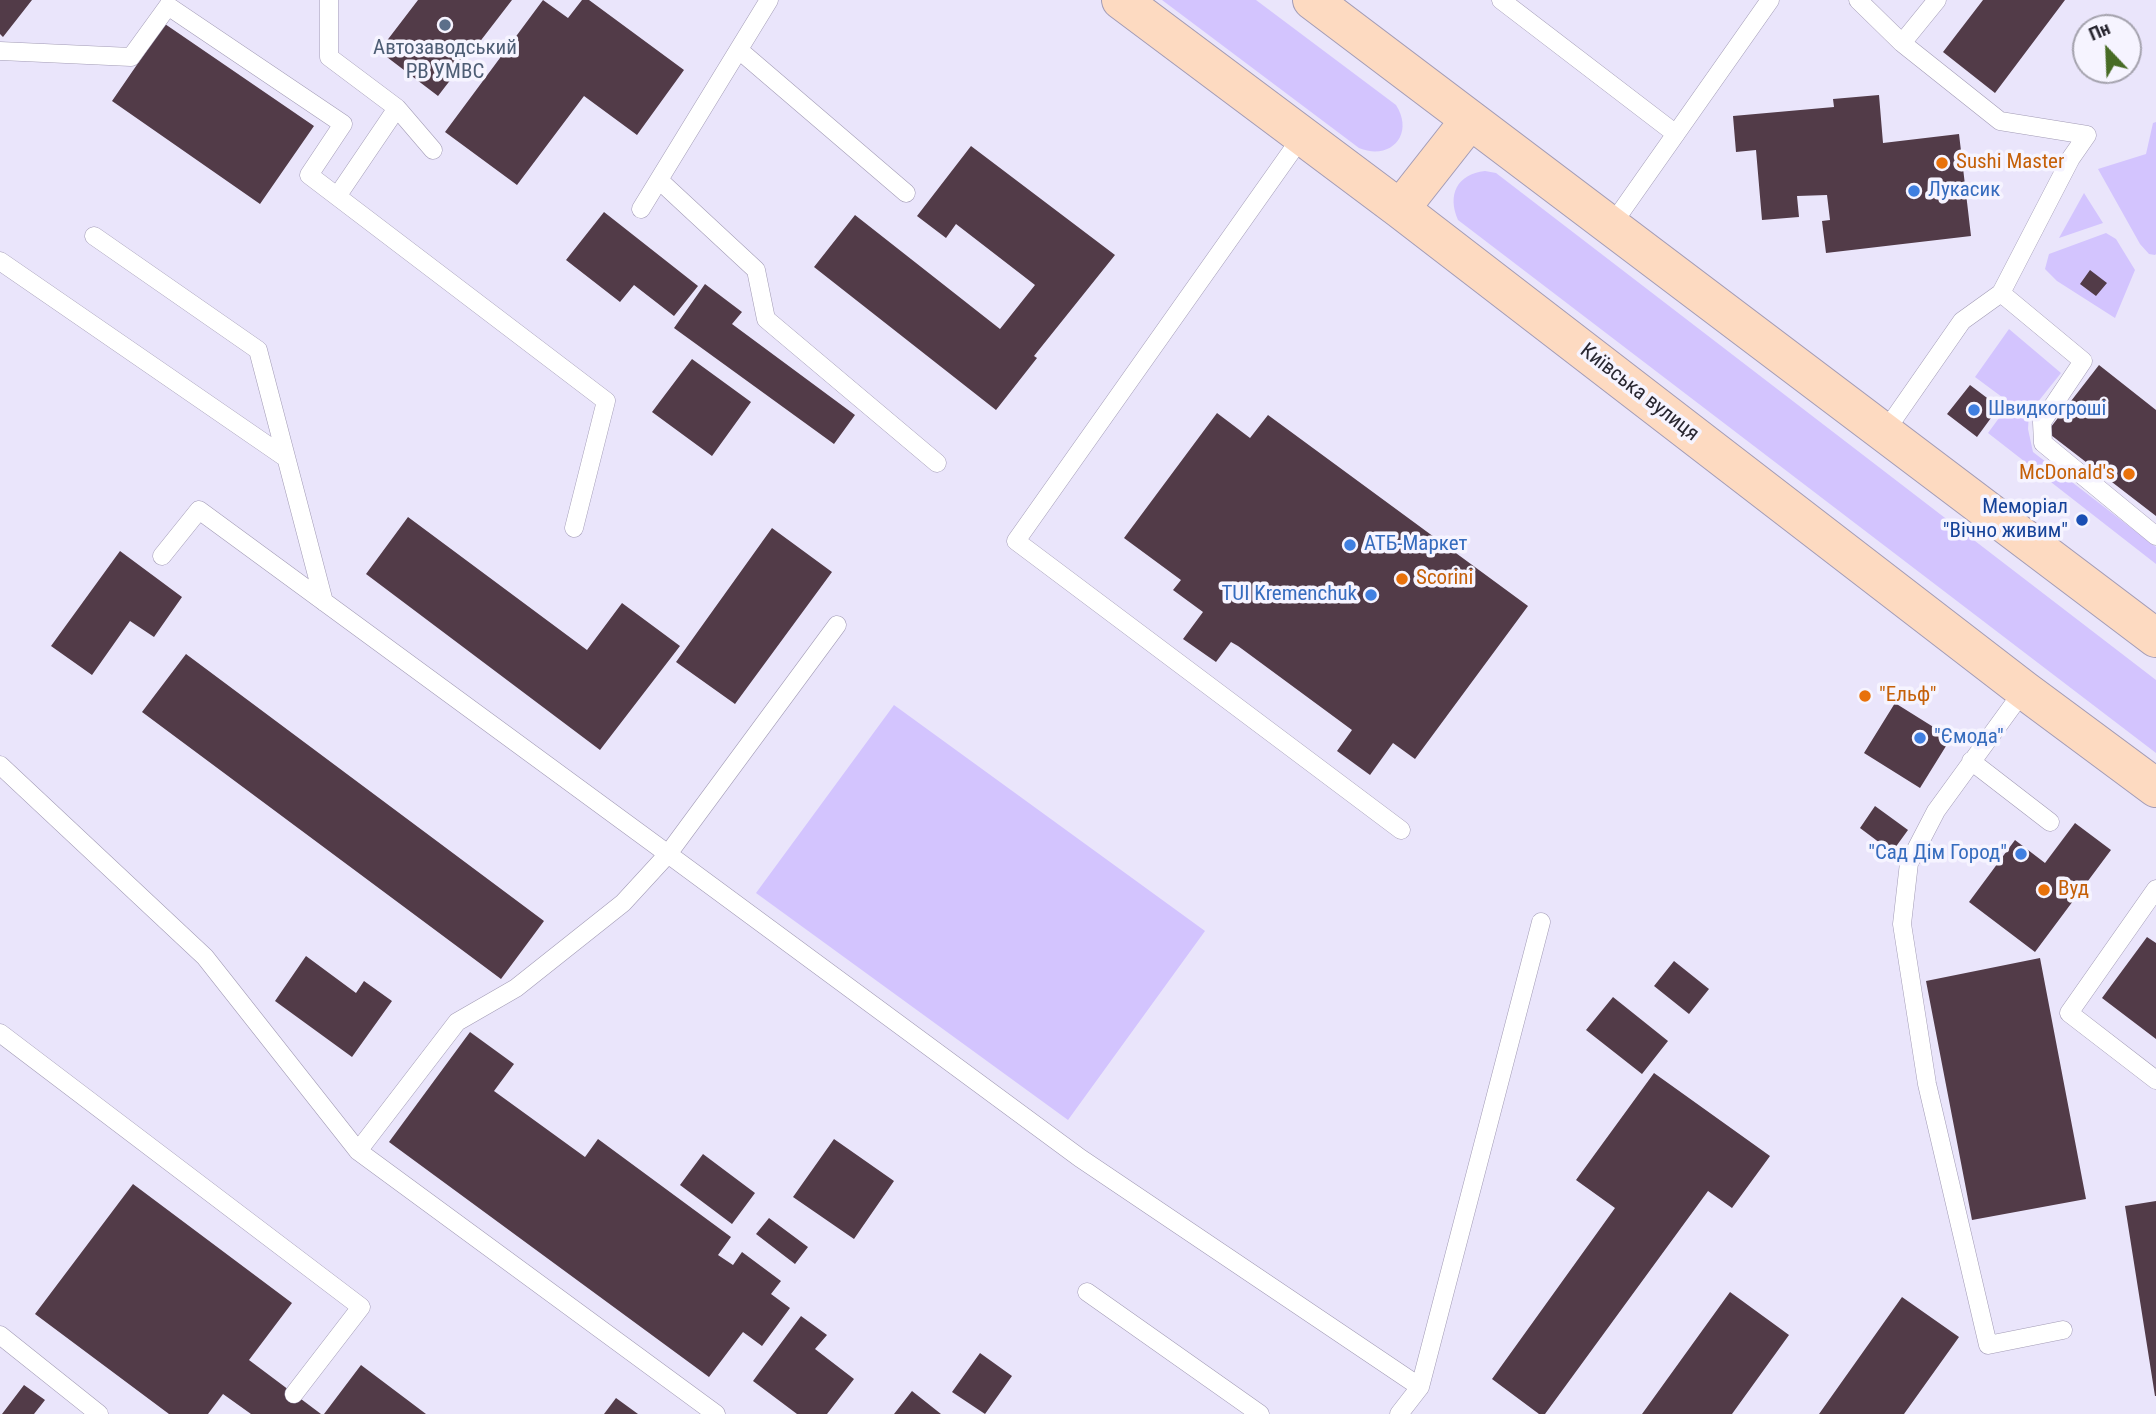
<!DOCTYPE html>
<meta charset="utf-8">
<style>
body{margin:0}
#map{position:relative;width:2156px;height:1414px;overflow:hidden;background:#eae5fb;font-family:"Roboto Condensed",sans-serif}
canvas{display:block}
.north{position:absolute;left:2072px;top:14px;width:70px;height:70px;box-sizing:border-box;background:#f6f4ff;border:2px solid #a4a2ad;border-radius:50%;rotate:337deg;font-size:19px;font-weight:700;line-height:28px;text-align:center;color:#292731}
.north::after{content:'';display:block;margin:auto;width:24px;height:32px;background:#476b25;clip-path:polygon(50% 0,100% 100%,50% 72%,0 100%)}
</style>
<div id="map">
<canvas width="2156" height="1414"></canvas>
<div class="north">Пн</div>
</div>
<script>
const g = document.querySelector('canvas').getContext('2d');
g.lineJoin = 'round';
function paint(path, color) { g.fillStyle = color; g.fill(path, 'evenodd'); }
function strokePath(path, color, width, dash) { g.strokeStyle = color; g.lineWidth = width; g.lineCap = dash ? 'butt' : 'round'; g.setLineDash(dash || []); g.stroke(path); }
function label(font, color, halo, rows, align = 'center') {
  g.font = font + ' "Roboto Condensed",sans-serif'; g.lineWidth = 7; g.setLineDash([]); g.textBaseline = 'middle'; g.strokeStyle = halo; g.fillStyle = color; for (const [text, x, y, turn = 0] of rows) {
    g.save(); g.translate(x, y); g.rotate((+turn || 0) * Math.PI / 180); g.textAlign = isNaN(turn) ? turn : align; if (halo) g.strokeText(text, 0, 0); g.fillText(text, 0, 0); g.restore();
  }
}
const green = new Path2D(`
 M1162,0H1256L1396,105C1415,135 1390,161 1359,148Z
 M2156,122V254L2155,255L2149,254L2140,244L2098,169L2146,154L2153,123Z
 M1485,171L1496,173L2156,680V753L1458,220C1447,195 1457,174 1485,171Z
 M2084,193L2103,223L2059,238Z
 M2106,233L2116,239L2135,270L2115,318L2057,281L2045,269L2049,254Z
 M2009,329L2061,373L2029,413L2028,429L2033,452L2156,547V564L1988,433L2010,403L1975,377Z
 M894,705L1205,931L1068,1120L756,893Z`);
const building = new Path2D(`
 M0,0H32L3,37L0,34Z
 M418,0H512L438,96L379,51Z
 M543,0L568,18L582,0H589L684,70L637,135L584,96L517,185L445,132Z
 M1983,0H2065L1995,93L1943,52Z
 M165,24L314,126L260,204L112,101Z
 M1879,95L1883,143L1959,134L1971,236L1826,253L1822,221L1830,220L1827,195L1797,196L1799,217L1762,220L1756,150L1736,152L1733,116L1834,107L1833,99Z
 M971,146L1115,255L1034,356L1037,358L996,410L814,267L855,215L1000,329L1035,285L956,224L946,238L917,216Z
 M604,212L698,286L674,316L634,285L620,302L566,260Z
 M2090,270L2107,283L2096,296L2080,284Z
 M705,284L742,312L732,324L855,415L834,444L674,328Z
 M692,359L751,402L712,456L652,412Z
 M2099,365L2156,410V516L2047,432Z
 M1970,385L1999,407L1977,437L1947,414Z
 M1217,413L1250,438L1268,415L1528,606L1415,759L1393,743L1370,775L1337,751L1352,730L1238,646L1231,642L1216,662L1183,639L1203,612L1173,590L1181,580L1124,538Z
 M408,517L587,650L622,603L680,646L600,750L366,574Z
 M772,528L832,572L735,704L676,662Z
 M120,551L182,597L154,637L130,621L92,675L51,646Z
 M186,654L544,921L501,979L142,712Z
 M1895,703L1951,738L1920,788L1864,753Z
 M1875,806L1908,830L1892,852L1860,828Z
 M2075,823L2111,850L2035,952L1969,902L2015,840L2045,863Z
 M2147,937L2156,943V1039L2102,998Z
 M306,956L356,993L364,981L392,1001L352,1057L275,1001Z
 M2040,958L2086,1199L1972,1220L1926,981Z
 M1674,961L1709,989L1689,1014L1654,986Z
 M1613,997L1668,1041L1642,1074L1586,1030Z
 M470,1032L514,1064L494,1091L585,1157L598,1139L731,1237L718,1255L733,1265L742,1252L781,1281L771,1294L790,1308L762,1346L743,1332L709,1377L389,1142Z
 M1654,1073L1770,1156L1732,1208L1708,1191L1545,1414H1539L1492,1379L1615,1208L1576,1180Z
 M834,1139L894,1181L854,1239L793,1197Z
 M703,1154L755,1193L732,1224L680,1185Z
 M133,1184L292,1303L249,1360L321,1414H251L223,1394L208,1414H169L35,1314Z
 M2156,1201V1396H2155L2125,1206Z
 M769,1218L808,1247L795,1264L756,1234Z
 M1730,1292L1789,1335L1732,1414H1642Z
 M1902,1297L1959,1337L1904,1414H1819Z
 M801,1316L827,1335L815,1349L854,1379L827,1414H797L753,1381Z
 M980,1353L1012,1376L985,1414L952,1392Z
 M361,1365L426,1414H324Z
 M24,1385L45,1400L34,1414H2Z
 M912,1391L941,1414H894Z
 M616,1398L638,1414H604Z`);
const service = new Path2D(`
 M329,0V57L397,108L338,195
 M1501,0L1676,134
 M1858,0L1902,43L2000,121L2087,135L2071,158L2001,293L1962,321L1884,433
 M1902,43L1937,0
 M739,50L906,193
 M0,51L131,57L168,6L343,124L309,175L606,401L574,528
 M397,108L433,150
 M1303,135L1016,541L1401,830
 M659,180L756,270L766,319L937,463
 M641,209L769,0
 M1611,226L1770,0
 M94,236L258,350L324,602
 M0,261L286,458
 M2001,293L2083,361L2042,422L2043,443L2156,536
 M162,556L199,510L668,854L623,903L516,988L457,1022L358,1151
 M837,625L668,854L1080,1158L1420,1387L1399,1414
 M2024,690L1936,811L1909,863L1902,924L1927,1084L1988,1345L2063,1330
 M1971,761L2050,822
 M0,765L205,957L358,1151L716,1414
 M2156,889L2069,1013L2156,1080
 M0,1033L361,1307L294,1394
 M1087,1292L1260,1414
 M0,1335L99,1414
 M1420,1387L1541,922`);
const secondary = new Path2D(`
 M1121,0L1400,209L2024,690L2156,788
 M1312,0L2156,638
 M1400,209L1470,120`);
const markers = [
 [445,25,7,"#5c6f8a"],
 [1942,163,7,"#e8710a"],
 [1914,191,7,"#3f7fe0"],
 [1974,410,7,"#3f7fe0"],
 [2129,474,7,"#e8710a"],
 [2082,520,7,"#1a4fb4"],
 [1350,545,7,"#3f7fe0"],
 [1402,579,7,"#e8710a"],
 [1371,595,7,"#3f7fe0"],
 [1865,696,7,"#e8710a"],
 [1920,738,7,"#3f7fe0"],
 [2021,854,7,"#3f7fe0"],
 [2044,890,7,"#e8710a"]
];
const serviceNames = [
 ["Автозаводський",445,49],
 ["РВ УМВС",445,73]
];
const foodNames = [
 ["Sushi Master",1956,163],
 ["McDonald's",2115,474,"right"],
 ["Scorini",1416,579],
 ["\"Ельф\"",1879,696],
 ["Вуд",2058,890]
];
const shopNames = [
 ["Лукасик",1928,191],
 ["Швидкогроші",1988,410],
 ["АТБ-Маркет",1364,545],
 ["TUI Kremenchuk",1357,595,"right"],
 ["\"Ємода\"",1934,738],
 ["\"Сад Дім Город\"",2007,854,"right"]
];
const streetNames = [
 ["Київська вулиця",1639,393,38]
];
const transitNames = [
 ["Меморіал",2068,508],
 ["\"Вічно живим\"",2068,532]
];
paint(green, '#d3c4fe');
paint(building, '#523b48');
strokePath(service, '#a29bb5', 19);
strokePath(secondary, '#a29bb5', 40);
strokePath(service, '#fff', 18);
strokePath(secondary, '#fddac1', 38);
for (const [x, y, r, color] of markers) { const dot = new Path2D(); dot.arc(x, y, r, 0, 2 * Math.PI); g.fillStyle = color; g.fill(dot); strokePath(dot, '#f6f4ff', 2.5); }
label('21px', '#4e5e75', '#f6f4ff', serviceNames);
label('21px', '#c56008', '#f6f4ff', foodNames, 'left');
label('21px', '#366cbe', '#f6f4ff', shopNames, 'left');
label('21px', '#292731', '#f6f4ff', streetNames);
label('21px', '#164399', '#f6f4ff', transitNames, 'right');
</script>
